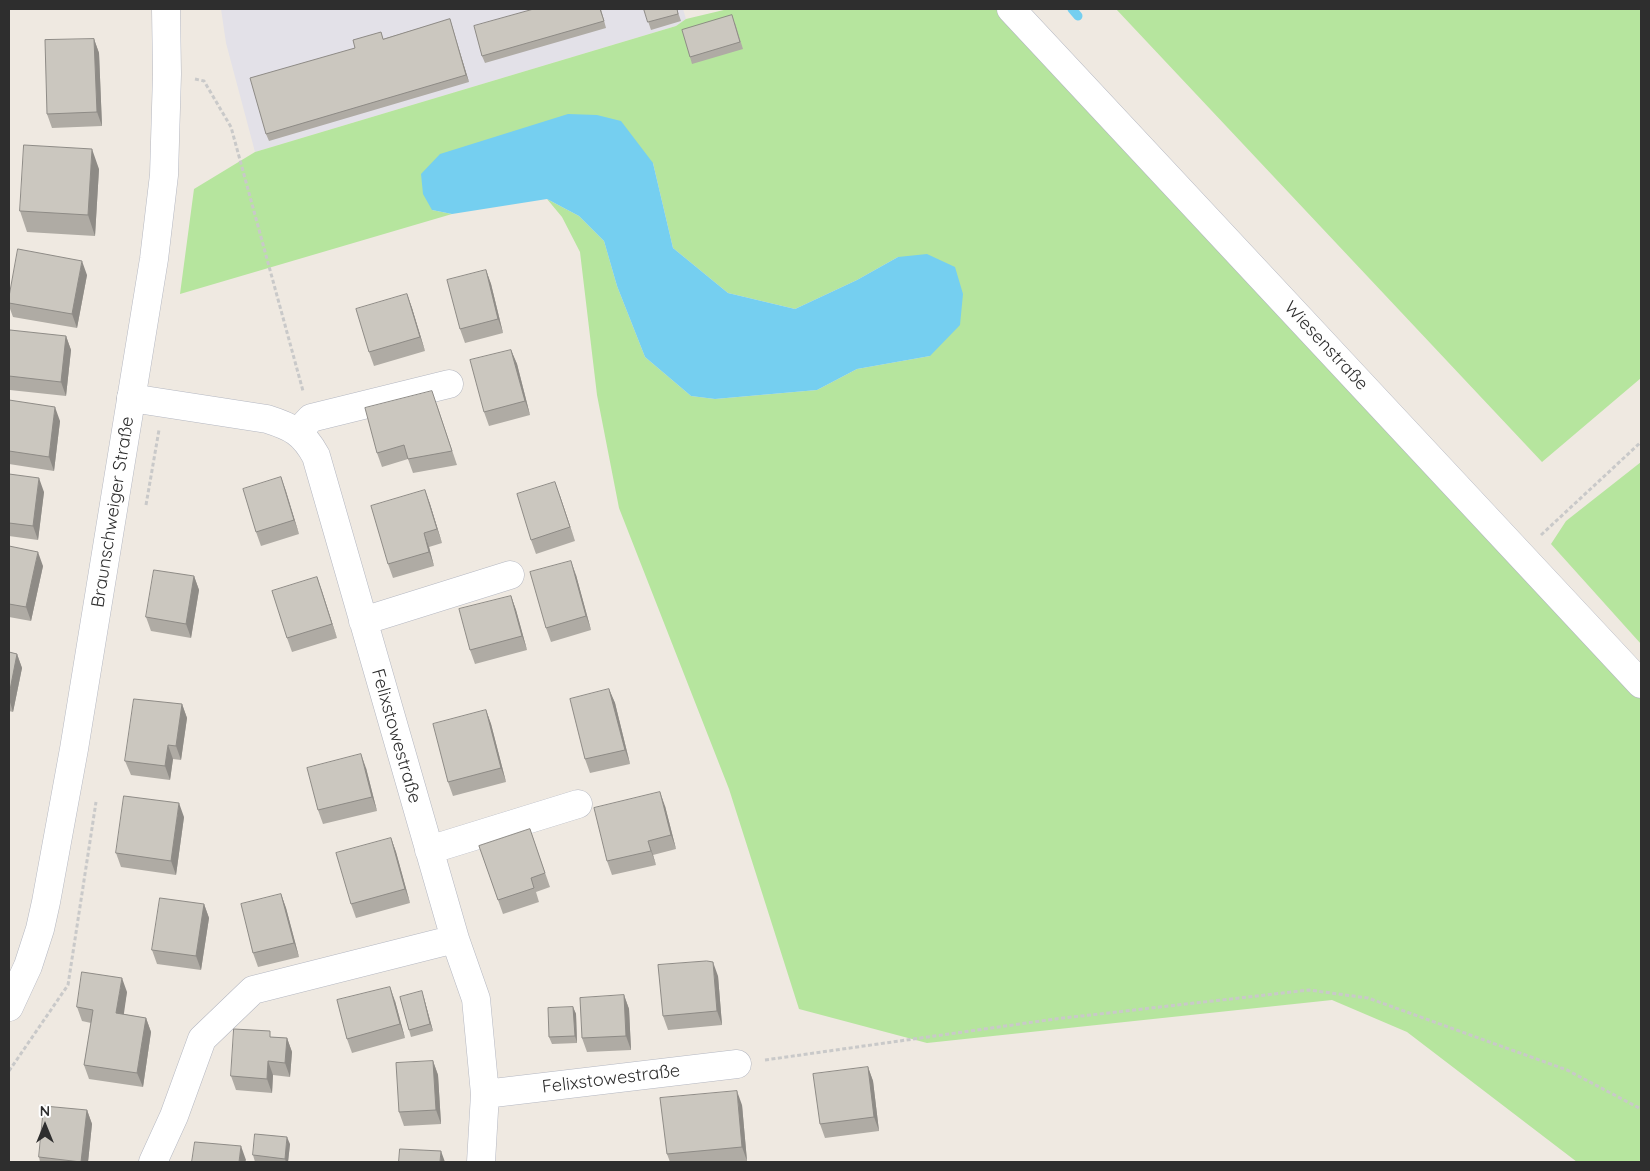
<!DOCTYPE html>
<meta charset="utf-8">
<style>
body{margin:0}
#map{position:relative;width:1650px;height:1171px;overflow:hidden;background:#efe9e1;font-family:Quicksand,sans-serif}
canvas{display:block}
.frame{position:absolute;inset:0;border:10px solid #2e2e2e;pointer-events:none}
.north{position:absolute;left:20px;top:1101px;width:50px;height:50px;-webkit-text-stroke:4px #fff;paint-order:stroke;rotate:0deg;font-size:14px;font-weight:700;line-height:20px;text-align:center;color:#2e2e2e}
.north::after{content:'';display:block;margin:auto;width:18px;height:22px;background:#2e2e2e;clip-path:polygon(50% 0,100% 100%,50% 72%,0 100%)}
</style>
<div id="map">
<canvas width="1650" height="1171"></canvas>
<div class="frame"></div>
<div class="north">N</div>
</div>
<script>
const g = document.querySelector('canvas').getContext('2d');
g.lineJoin = 'round';
function paint(path, color) { g.fillStyle = color; g.fill(path, 'evenodd'); }
function strokePath(path, color, width, dash) { g.strokeStyle = color; g.lineWidth = width; g.lineCap = dash ? 'butt' : 'round'; g.setLineDash(dash || []); g.stroke(path); }
function label(font, color, halo, rows, align = 'center') {
  g.font = font + ' Quicksand,sans-serif'; g.lineWidth = 4.5; g.setLineDash([]); g.textBaseline = 'middle'; g.strokeStyle = halo; g.fillStyle = color; for (const [text, x, y, turn = 0] of rows) {
    g.save(); g.translate(x, y); g.rotate((+turn || 0) * Math.PI / 180); g.textAlign = isNaN(turn) ? turn : align; if (halo) g.strokeText(text, 0, 0); g.fillText(text, 0, 0); g.restore();
  }
}
const industrial = new Path2D(`
 M221,9H683L686,19L676,26L255,152L226,43Z`);
const green = new Path2D(`
 M728,9H1004L1641,691V1162H1577L1407,1032L1332,1000L927,1043L799,1009L729,789L619,508L597,395L580,252L562,217L547,199L579,216L604,241L617,286L645,357L691,396L715,399L817,390L857,369L930,356L898,257L857,280L795,309L728,293L673,248L653,163L432,210L452,214L180,294L194,189L255,152L676,26L686,19Z
 M1116,9H1641V378L1542,462Z
 M1641,462V644L1551,544L1566,521Z`);
const water = new Path2D(`
 M568,114L597,115L621,121L653,163L673,248L728,293L795,309L857,280L898,257L927,254L955,267L963,294L960,325L930,356L857,369L817,390L715,399L691,396L645,357L617,286L604,241L579,216L547,199L452,214L432,210L423,194L421,174L440,154Z`);
const stream = new Path2D(`
 M1072,9L1078,16`);
const path = new Path2D(`
 M195,79L204,81L231,127L303,391
 M146,505L159,430
 M1541,535L1641,442
 M765,1060L1055,1019L1309,990L1368,998L1567,1070L1641,1109
 M9,1071L68,985L96,802`);
const minor = new Path2D(`
 M1011,9L1641,684
 M131,398L267,419C292,427 303,432 316,456L455,939L476,999L485,1094L481,1162
 M298,432L311,418L449,384
 M363,621L510,575
 M429,850L578,804
 M485,1094L737,1064
 M153,1162L174,1116L202,1039L253,990L455,939`);
const secondary = new Path2D(`
 M9,1007L28,966L40,929L46,902L74,749L154,259L164,175L167,74L166,9`);
const wall = new Path2D(`
 M601,9L606,28L485,63L482,56Z
 M644,9H677L681,21L651,30Z
 M450,19L469,82L269,141L266,134L355,48L381,32L383,39Z
 M735,23L743,49L692,64L690,57Z
 M94,39L99,53L102,126L52,128L47,114Z
 M99,169L95,236L27,232L20,211Z
 M486,270L491,284L503,333L465,343L460,329Z
 M87,275L77,328L13,317L9,306V297Z
 M407,294L412,308L425,351L374,366L369,352Z
 M66,336L71,350L66,396L10,390L9,385V343Z
 M511,350L517,364L530,415L489,426L484,412Z
 M9,400L60,421L54,471L9,464Z
 M437,405L457,465L413,473L408,459L382,467L377,453Z
 M9,474L44,492L38,540L9,536Z
 M281,477L299,534L261,546L256,532Z
 M425,490L430,504L442,543L429,547L434,566L393,578L388,564Z
 M560,496L575,541L536,554L531,540Z
 M9,546L43,566L31,621L9,617Z
 M576,575L591,630L551,642L546,628Z
 M194,576L199,590L191,638L151,631L146,617Z
 M317,577L337,638L292,652L287,638Z
 M511,596L516,610L527,650L475,664L470,650Z
 M9,652L17,654L22,668L13,712L9,711Z
 M609,689L615,703L630,764L590,773L585,759Z
 M182,704L187,718L181,760L173,759L170,780L131,775L125,761Z
 M486,710L491,724L506,782L453,796L448,782Z
 M366,768L377,811L323,824L318,810Z
 M665,806L676,849L653,855L656,865L612,875L607,861Z
 M184,817L176,875L121,867L116,853Z
 M530,829L550,887L536,892L539,902L503,914L479,846Z
 M391,838L396,852L410,903L356,918L351,904Z
 M281,894L286,908L299,957L258,967L253,953Z
 M204,904L209,918L201,970L157,964L152,950Z
 M718,976L722,1025L668,1030L663,1016Z
 M127,992L123,1014L146,1018L151,1032L143,1087L89,1079L84,1065L91,1023L82,1021L77,1007Z
 M624,995L629,1009L631,1050L587,1052L582,1038Z
 M424,998L433,1031L411,1037L409,1030Z
 M395,1001L405,1038L352,1053L347,1039Z
 M573,1007L576,1014L577,1043L552,1044L549,1037Z
 M272,1037L287,1038L292,1052L290,1077L273,1075L272,1093L236,1090L231,1076Z
 M433,1061L438,1075L441,1124L404,1126L399,1112Z
 M868,1067L873,1081L879,1131L825,1138L820,1124Z
 M742,1105L747,1161L734,1162H670L667,1154Z
 M87,1110L92,1124L88,1162H40L39,1157Z
 M290,1144L288,1162H255L253,1155Z`);
const shadedWall = new Path2D(`
 M450,19L452,27L469,82L466,75Z
 M94,39L99,53L102,126L97,112Z
 M92,149L99,169L95,236L88,215Z
 M82,261L87,275L77,328L72,314Z
 M486,270L491,284L503,333L498,319Z
 M407,294L412,308L425,351L420,337Z
 M66,336L71,350L66,396L61,382Z
 M511,350L517,364L530,415L525,401Z
 M55,407L60,421L54,471L49,457Z
 M281,477L286,491L299,534L294,520Z
 M39,478L44,492L38,540L33,526Z
 M555,482L560,496L575,541L570,527Z
 M425,490L430,504L442,543L437,529Z
 M424,533L429,547L434,566L429,552Z
 M38,552L43,566L31,621L26,607Z
 M571,561L576,575L591,630L586,616Z
 M194,576L199,590L191,638L186,624Z
 M317,577L322,591L337,638L332,624Z
 M511,596L516,610L527,650L522,636Z
 M17,654L22,668L13,712L9,699V695Z
 M609,689L615,703L630,764L625,750Z
 M182,704L187,718L181,760L176,746Z
 M486,710L491,724L506,782L501,768Z
 M168,745L173,759L170,780L165,766Z
 M361,754L366,768L377,811L372,797Z
 M660,792L665,806L676,849L671,835Z
 M179,803L184,817L176,875L171,861Z
 M391,838L396,852L410,903L405,889Z
 M648,841L653,855L656,865L651,851Z
 M281,894L286,908L299,957L294,943Z
 M204,904L209,918L201,970L196,956Z
 M713,962L718,976L722,1025L717,1011Z
 M122,978L127,992L122,1027L116,1013Z
 M390,987L395,1001L405,1038L400,1024Z
 M422,991L424,998L433,1031L430,1024Z
 M624,995L629,1009L631,1050L626,1036Z
 M573,1007L576,1014L577,1043L575,1036Z
 M146,1018L151,1032L143,1087L137,1073Z
 M287,1038L292,1052L290,1077L285,1063Z
 M268,1061L273,1075L272,1093L267,1079Z
 M433,1061L438,1075L441,1124L436,1110Z
 M868,1067L873,1081L879,1131L874,1117Z
 M737,1091L742,1105L747,1161L742,1147Z
 M87,1110L92,1124L88,1162H81Z
 M287,1137L290,1144L288,1162H286L285,1159Z
 M241,1146L246,1160L245,1162H239Z
 M441,1151L445,1162H440Z`);
const building = new Path2D(`
 M534,9H600L604,21L482,56L474,26Z
 M644,9H677L678,14L648,22Z
 M732,15L740,42L690,57L682,30Z
 M450,19L466,75L266,134L250,78L355,48L353,40L381,32L383,39Z
 M94,39L97,112L47,114L45,40Z
 M24,145L92,149L88,215L20,211Z
 M18,249L82,261L72,314L9,303V297Z
 M486,270L498,319L460,329L447,280Z
 M407,294L420,337L369,352L356,309Z
 M10,330L66,336L61,382L9,376V343Z
 M511,350L525,401L484,412L470,360Z
 M432,391L452,451L408,459L404,445L377,453L365,408Z
 M9,400L55,407L49,457L9,451Z
 M9,474L39,478L33,526L9,523Z
 M281,477L294,520L256,532L243,489Z
 M555,482L570,527L531,540L517,494Z
 M425,490L437,529L424,533L429,552L388,564L371,506Z
 M9,546L38,552L26,607L9,604Z
 M571,561L586,616L546,628L530,572Z
 M154,570L194,576L186,624L146,617Z
 M317,577L332,624L287,638L272,591Z
 M511,596L522,636L470,650L459,609Z
 M9,652L17,654L9,695Z
 M609,689L625,750L585,759L570,699Z
 M134,699L182,704L176,746L168,745L165,766L125,761Z
 M486,710L501,768L448,782L433,724Z
 M361,754L372,797L318,810L307,768Z
 M660,792L671,835L648,841L651,851L607,861L594,808Z
 M124,796L179,803L171,861L116,853Z
 M530,829L545,873L531,878L534,888L498,900L479,846Z
 M391,838L405,889L351,904L336,853Z
 M281,894L294,943L253,953L241,904Z
 M160,898L204,904L196,956L152,950Z
 M707,961L713,962L717,1011L663,1016L658,965Z
 M82,972L122,978L116,1013L146,1018L137,1073L84,1065L93,1010L77,1007Z
 M390,987L400,1024L347,1039L337,1000Z
 M422,991L430,1024L409,1030L400,997Z
 M624,995L626,1036L582,1038L580,998Z
 M573,1007L575,1036L549,1037L548,1008Z
 M234,1029L270,1031V1037L287,1038L285,1063L268,1061L267,1079L231,1076Z
 M433,1061L436,1110L399,1112L396,1063Z
 M868,1067L874,1117L820,1124L813,1074Z
 M737,1091L742,1147L667,1154L660,1098Z
 M44,1106L87,1110L81,1162L39,1157Z
 M255,1134L287,1137L285,1159L253,1155Z
 M195,1142L241,1146L239,1162H192Z
 M400,1149L441,1151L440,1162H399Z`);
const streetNames = [
 ["Wiesenstraße",1326,346,47],
 ["Braunschweiger Straße",113,512,-81],
 ["Felixstowestraße",396,736,74],
 ["Felixstowestraße",611,1079,-7]
];
paint(industrial, '#e3e1e8');
paint(green, '#b6e59e');
paint(water, '#75cff0');
strokePath(stream, '#75cff0', 9);
strokePath(minor, '#b4b7c1', 29);
strokePath(secondary, '#b4b7c1', 29);
strokePath(path, '#c9c9c9', 3, [4, 2.5]);
strokePath(minor, '#fff', 28);
strokePath(secondary, '#fff', 28);
paint(wall, '#afaba4');
paint(shadedWall, '#8e8b86');
paint(building, '#cbc7bf');
strokePath(building, '#8e8b86', 1);
label('18px', '#2e2e2e', '#fff', streetNames);
</script>
